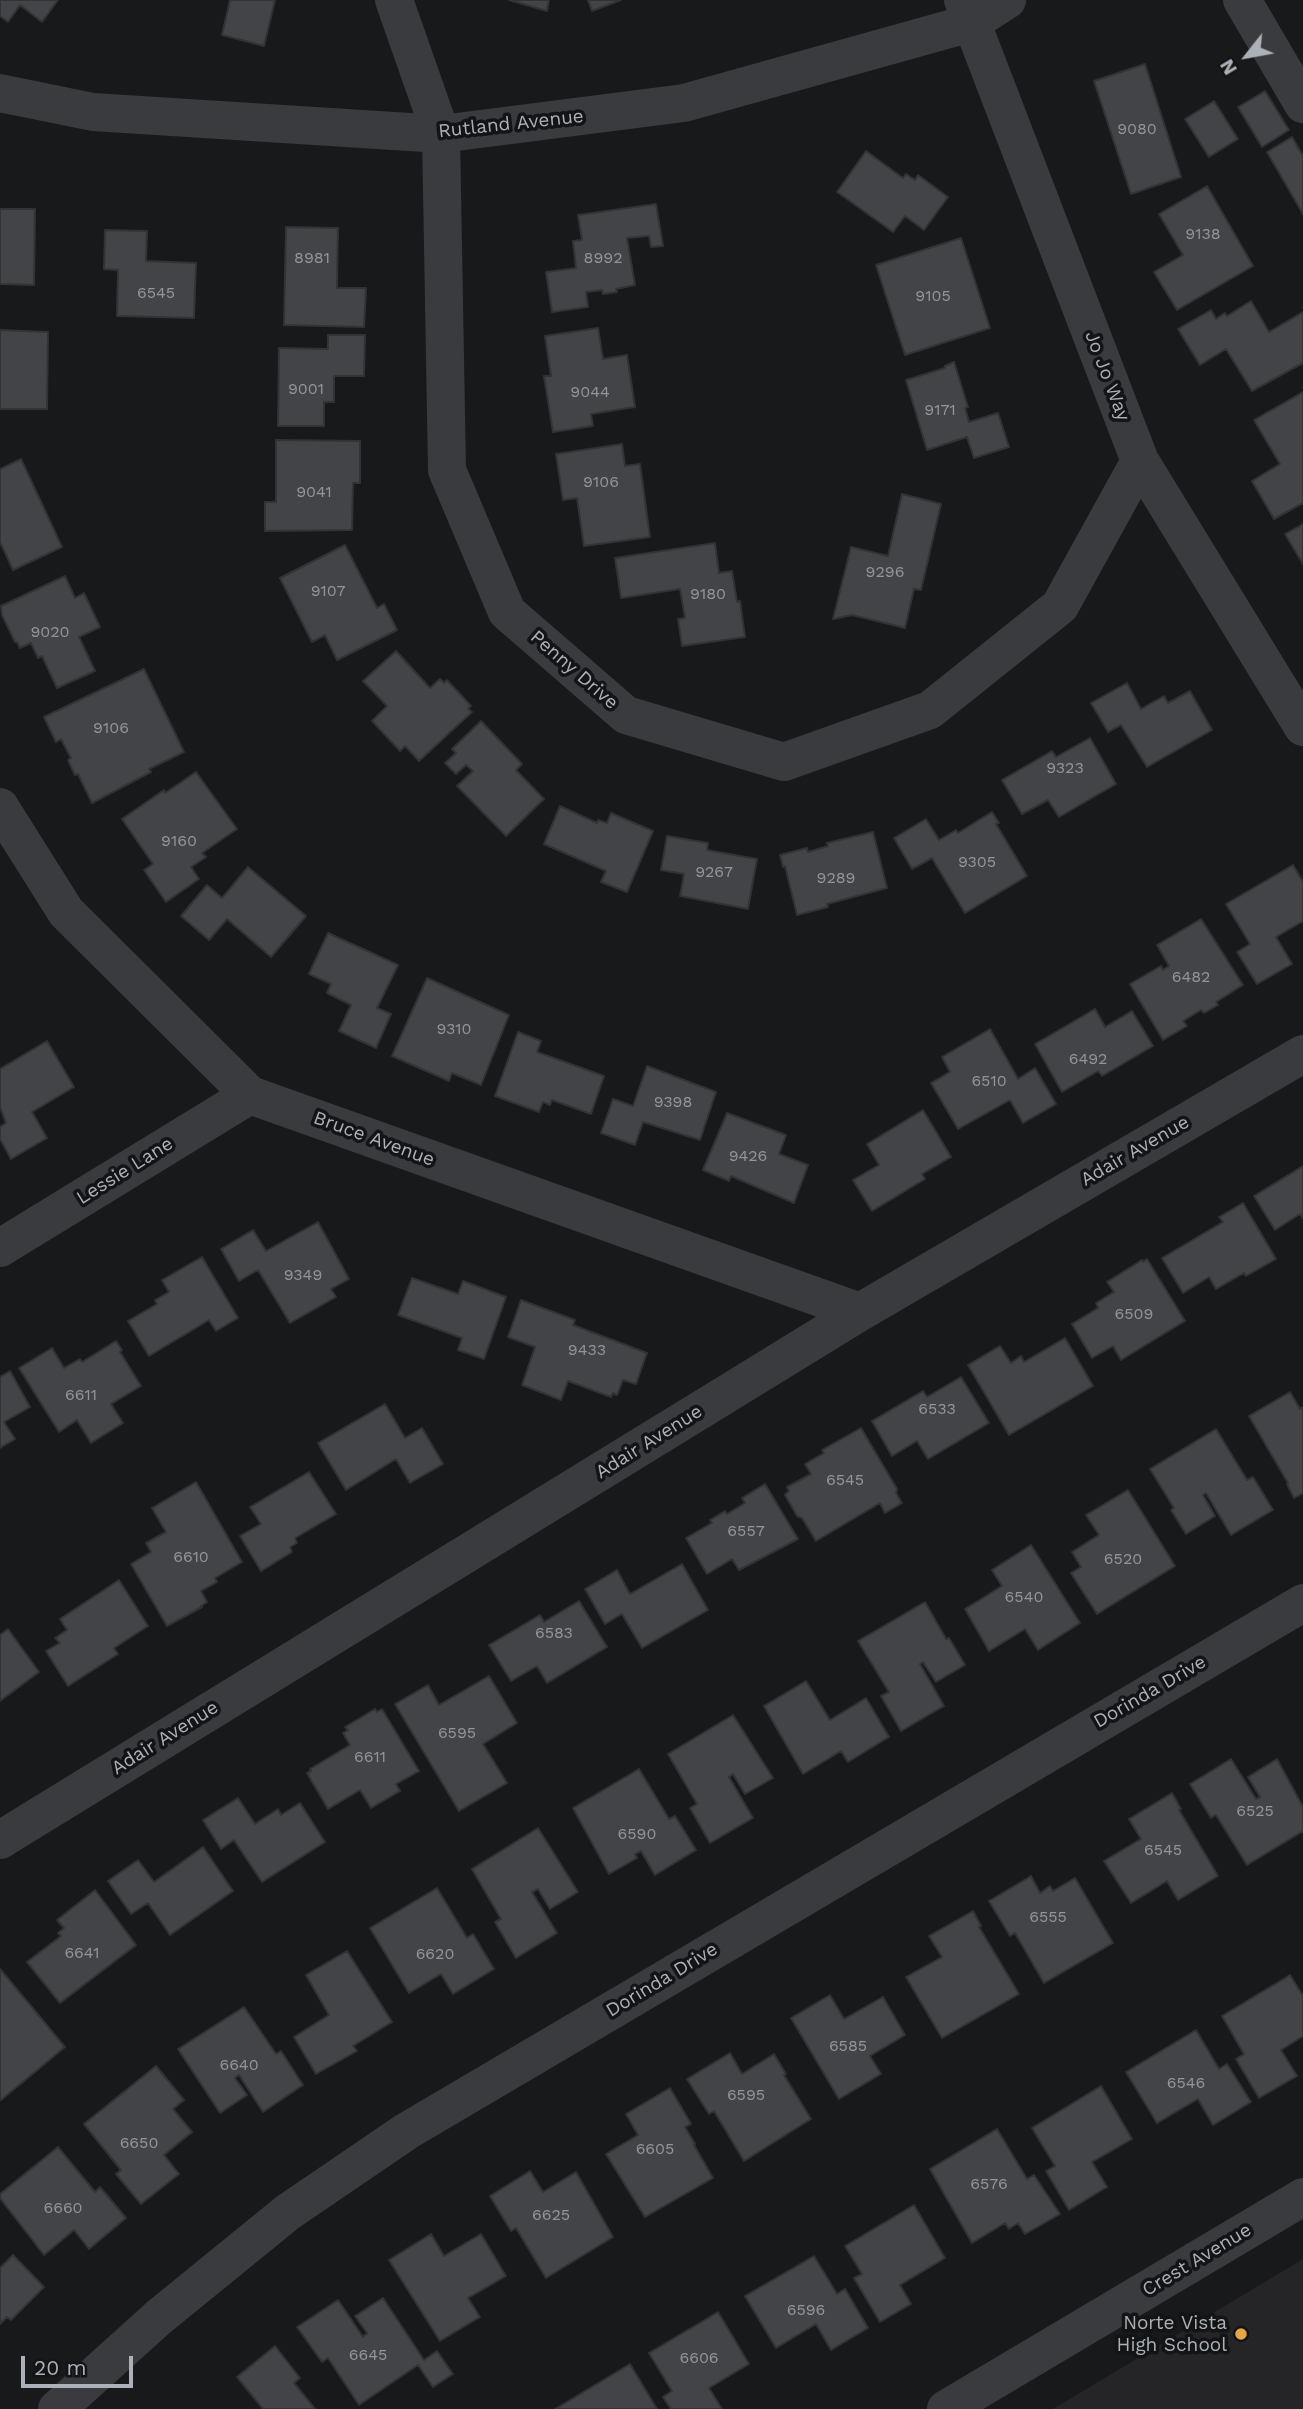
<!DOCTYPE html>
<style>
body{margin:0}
#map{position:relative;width:1303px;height:2409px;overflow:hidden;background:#18191a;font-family:"Work Sans",sans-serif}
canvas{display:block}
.north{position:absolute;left:1212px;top:21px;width:70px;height:70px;-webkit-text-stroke:5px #131415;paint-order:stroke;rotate:239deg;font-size:19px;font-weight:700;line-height:28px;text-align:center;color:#acb1b9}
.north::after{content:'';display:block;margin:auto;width:24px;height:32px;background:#acb1b9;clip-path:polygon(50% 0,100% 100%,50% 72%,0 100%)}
.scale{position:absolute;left:21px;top:2356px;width:112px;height:32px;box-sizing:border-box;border:4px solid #acb1b9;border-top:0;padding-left:9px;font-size:21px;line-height:24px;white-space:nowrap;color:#acb1b9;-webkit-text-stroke:5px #131415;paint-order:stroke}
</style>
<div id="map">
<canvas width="1303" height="2409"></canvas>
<div class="north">N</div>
<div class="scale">20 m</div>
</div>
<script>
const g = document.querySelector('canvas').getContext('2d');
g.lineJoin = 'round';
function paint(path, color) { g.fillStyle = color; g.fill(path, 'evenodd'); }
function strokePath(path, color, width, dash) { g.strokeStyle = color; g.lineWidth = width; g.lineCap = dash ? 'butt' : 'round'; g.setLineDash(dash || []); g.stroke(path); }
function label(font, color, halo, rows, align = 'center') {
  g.font = font + ' "Work Sans",sans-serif'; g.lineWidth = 7; g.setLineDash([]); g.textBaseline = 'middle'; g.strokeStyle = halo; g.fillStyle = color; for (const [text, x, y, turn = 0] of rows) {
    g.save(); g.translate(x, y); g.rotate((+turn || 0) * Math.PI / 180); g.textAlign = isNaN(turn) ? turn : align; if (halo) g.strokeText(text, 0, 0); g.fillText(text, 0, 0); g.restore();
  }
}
const built = new Path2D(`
 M1303,2259V2409H1053Z`);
const building = new Path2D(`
 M0,0H58L42,22L20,5L8,22L0,16Z
 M230,0H275L264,46L222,35Z
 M509,0H549L547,11Z
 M588,0H621L592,11Z
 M1145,64L1181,177L1131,194L1094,81Z
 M1265,91L1289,130L1262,147L1238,107Z
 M1214,101L1238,139L1209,157L1185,119Z
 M1292,137L1303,156V214L1267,152Z
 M866,151L903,178L906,174L915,180L918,175L948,197L924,230L905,216L893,232L837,192Z
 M1207,186L1253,266L1177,310L1154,272L1183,255L1159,214Z
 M656,204L663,246L651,247L649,236L627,238L635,285L616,289L617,292L603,294L602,290L586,292L588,307L552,312L546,272L576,268L573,241L582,240L578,215Z
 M0,209H35L34,285L0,284Z
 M286,227L338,228L337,288H366L364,327L284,325Z
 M105,230L147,231L146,261L196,263L194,318L117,316L118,270L104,269Z
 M961,238L990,328L905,355L876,265Z
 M1251,301L1269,332L1303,312V363L1252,391L1226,349L1200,365L1178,329L1211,310L1216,319L1225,313L1227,316Z
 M598,328L603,359L627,355L635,407L591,414L593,426L553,432L544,376H551L545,336Z
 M0,330L48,332L47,409H0Z
 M328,335H365L364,376H334V402H324V426H278L279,348L328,349Z
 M954,362L968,407L965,408L969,422L998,413L1009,447L974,458L967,437L927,450L906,380L945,368V366Z
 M1303,392V503L1274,519L1252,481L1280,464L1254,420Z
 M276,440L360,441V483H353L352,530L265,531V502H276Z
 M622,444L625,466L640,464L650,537L584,546L577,498L563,500L556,454Z
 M21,459L62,547L13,570L0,542V469Z
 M902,494L941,504L921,590L914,589L905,628L852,615L833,619L851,547L888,556Z
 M1303,524V564L1285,534Z
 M715,543L719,573L732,571L737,602L740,601L745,637L682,646L678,619L685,618L680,589L621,598L615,558Z
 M345,545L377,608L384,604L397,630L337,660L325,635L312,642L280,578Z
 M65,576L75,598L84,593L100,627L79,637L95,671L57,688L42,656L38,658L31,643L20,648L17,642H15L2,615L1,606Z
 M396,651L430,688L440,679L444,683L447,680L471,706L468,709L472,712L419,761L405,746L400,751L372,721L387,706L363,681Z
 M144,669L184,752L149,769L151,772L92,803L78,774L75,775L68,760L71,758L61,739L56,742L44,717Z
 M1127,683L1141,709L1164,696L1168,703L1190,691L1212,730L1147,767L1121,725L1108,732L1091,703Z
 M481,721L522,764L516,770L544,799L506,836L457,786L473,771L466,765L456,774L445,763L456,753L452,749Z
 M1090,738L1116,784L1059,817L1048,800L1022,814L1002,780L1052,751L1056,757Z
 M196,772L237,829L202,853L206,857L191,867L199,879L166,902L144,870L153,864L122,819L164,790L165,793Z
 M560,806L597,823L598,820L607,823L611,813L653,831L627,892L601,882L606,871L544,844Z
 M992,812L999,823L996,824L1027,876L965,913L932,858L912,869L894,838L926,819L939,840L956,830L958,833Z
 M873,832L887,888L827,904L828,907L797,915L785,866L783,867L780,855L807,848L808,852L828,846L827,843Z
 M667,836L708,843L707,850L757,859L748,909L680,896L684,874L661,870Z
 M1293,865L1303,882V921L1276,937L1292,964L1257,984L1237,952L1250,944L1226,904Z
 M248,867L306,916L271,957L227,919L209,940L181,916L207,885L222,898Z
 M1201,919L1243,985L1216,1002L1218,1005L1204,1013L1201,1010L1183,1021L1187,1026L1163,1040L1130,984L1161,966L1163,970L1169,966L1157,945Z
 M328,933L398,965L377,1008L391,1014L376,1048L339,1031L351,1005L327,993L331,984L309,974Z
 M427,978L509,1015L481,1085L452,1073L449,1081L392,1056Z
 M1095,1009L1105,1027L1132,1011L1153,1046L1102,1076L1098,1071L1062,1092L1035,1044Z
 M990,1029L1018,1079L1035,1068L1056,1104L1023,1123L1010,1100L958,1129L931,1083L950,1072L942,1057Z
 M518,1032L541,1041L537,1052L604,1076L591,1114L552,1100L550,1105L543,1102L539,1112L495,1096Z
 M47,1041L74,1087L32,1112L47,1138L11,1159L0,1139V1127L6,1123L0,1107V1069Z
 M647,1066L716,1092L700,1140L643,1122L635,1145L601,1133L613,1099L633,1106Z
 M923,1110L951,1157L922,1174L925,1179L872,1211L853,1180L879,1165L867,1144Z
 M727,1113L786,1135L779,1154L808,1165L794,1203L731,1176L729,1181L703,1170Z
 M1303,1166V1219L1300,1214L1275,1230L1254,1196Z
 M1243,1203L1276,1259L1246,1276L1244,1273L1216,1289L1209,1277L1183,1293L1162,1258L1223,1222L1219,1217Z
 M318,1222L349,1279L331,1289L336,1297L290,1323L258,1270L239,1281L221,1249L253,1230L266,1251Z
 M202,1257L238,1318L216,1331L209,1320L149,1356L128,1321L157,1304L155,1300L169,1292L162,1280Z
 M1147,1259L1185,1321L1121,1360L1113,1346L1092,1358L1072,1324L1098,1308L1096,1303L1114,1292L1107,1282L1142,1260L1143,1262Z
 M412,1278L458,1294L463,1281L506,1297L484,1359L458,1350L462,1338L398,1315Z
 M521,1300L575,1320L573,1325L647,1353L636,1384L623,1380L617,1395L613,1393L611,1397L568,1381L561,1400L522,1385L535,1347L508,1337Z
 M1065,1338L1093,1386L1009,1435L968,1365L1000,1346L1011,1363L1021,1356L1024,1362Z
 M116,1341L122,1350L120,1352L141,1386L111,1404L123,1423L91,1443L77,1420L59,1432L19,1368L52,1348L64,1368L80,1359L82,1362Z
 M10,1371L30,1407L4,1422L15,1439L0,1448V1377Z
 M961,1377L989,1423L928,1459L917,1441L892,1456L872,1421L923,1391L927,1397Z
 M1290,1392L1300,1409L1303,1407V1493L1294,1498L1287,1484L1288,1483L1249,1416Z
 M385,1404L405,1438L422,1428L443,1464L410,1483L396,1459L346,1490L318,1443Z
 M861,1428L897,1489L896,1493L902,1503L885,1513L880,1503L816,1541L802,1518L797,1516L785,1495L789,1491L787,1487L811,1474L805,1464L824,1453L822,1450Z
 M1216,1429L1247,1480L1253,1477L1273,1510L1231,1535L1206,1493L1203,1495L1215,1516L1186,1534L1171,1510L1174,1508L1150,1469Z
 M309,1472L336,1514L295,1538L297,1543L290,1547L292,1552L261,1571L240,1536L261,1524L250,1507Z
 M196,1482L242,1562L215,1578L217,1582L201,1591L207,1602L201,1606L202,1607L167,1626L131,1564L151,1552L146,1543L166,1532L152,1508Z
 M765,1484L798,1539L739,1570L732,1559L707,1574L686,1538L712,1523L710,1520L725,1511L727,1514L745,1503L742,1498Z
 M1128,1490L1175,1566L1097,1614L1071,1573L1081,1567L1072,1552L1099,1535L1086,1515Z
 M1031,1545L1080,1623L1038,1650L1025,1629L989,1651L965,1609L1002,1586L992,1570Z
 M682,1564L708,1610L642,1648L622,1614L605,1624L585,1589L617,1570L630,1594Z
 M119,1580L148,1626L114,1648L118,1654L68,1686L46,1651L60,1643L55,1638L67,1630L60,1619Z
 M579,1601L607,1647L547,1683L537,1666L511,1681L489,1645L540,1615L544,1622Z
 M925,1602L946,1639L949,1638L965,1665L936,1682L923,1662L920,1664L944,1706L901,1731L881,1696L889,1692L858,1641Z
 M8,1629L39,1672L0,1701V1635Z
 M489,1676L517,1723L483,1744L507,1783L459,1811L395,1704L428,1685L439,1705Z
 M806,1681L830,1720L866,1698L889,1737L848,1762L841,1751L803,1774L764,1706Z
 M375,1709L377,1712L382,1709L419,1771L396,1784L400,1791L371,1808L360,1790L328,1809L307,1773L311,1771L310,1769L350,1745L343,1733L348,1730L345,1727Z
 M733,1715L773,1778L745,1794L733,1774L729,1777L753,1818L710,1843L690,1808L697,1804L668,1754Z
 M1231,1759L1256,1799L1260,1797L1248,1777L1277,1759L1303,1807V1831L1247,1865L1216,1815L1211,1818L1190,1784Z
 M639,1769L669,1819L675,1816L696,1850L655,1875L641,1851L635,1854L637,1858L609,1874L573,1808Z
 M1172,1793L1181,1809L1179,1810L1218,1876L1178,1900L1167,1881L1131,1903L1104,1861L1141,1839L1129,1819Z
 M238,1798L255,1824L278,1809L281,1815L300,1803L325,1842L262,1882L234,1840L221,1849L203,1820Z
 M538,1828L578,1892L550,1909L538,1889L532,1892L557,1933L516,1958L495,1922L501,1919L472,1869Z
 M203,1847L233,1891L170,1935L148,1903L131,1914L108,1881L138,1860L154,1882Z
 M1031,1876L1040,1893L1050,1886L1053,1891L1075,1878L1113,1943L1044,1983L1015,1933L1010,1936L989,1901Z
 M437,1888L467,1938L473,1934L494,1969L453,1994L441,1974L409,1993L370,1928Z
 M95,1890L136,1945L60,2003L27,1962L61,1936L58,1933L64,1928L57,1920Z
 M973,1911L981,1926L979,1927L1019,1994L942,2038L906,1977L942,1957L929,1936Z
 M347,1951L392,2022L353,2046L357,2051L316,2074L294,2037L329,2015L306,1975Z
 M0,1969L65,2047L1,2100L0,2099Z
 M1290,1975L1303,1996V2036L1281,2050L1297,2076L1259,2098L1236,2059L1244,2054L1222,2016Z
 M830,1995L844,2019L883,1997L905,2035L870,2056L881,2074L839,2099L791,2018Z
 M244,2007L276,2054L281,2051L303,2085L263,2112L239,2075L235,2078L247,2095L220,2113L178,2049Z
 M1196,2030L1219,2069L1227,2064L1251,2102L1213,2125L1198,2099L1157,2123L1126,2072Z
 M730,2053L742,2074L774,2054L786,2074L784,2075L811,2119L744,2161L714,2111L709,2114L687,2079Z
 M156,2066L184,2100L173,2109L192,2132L164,2155L179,2174L141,2204L116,2174L121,2170L84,2124Z
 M1101,2086L1132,2139L1092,2162L1107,2187L1069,2210L1046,2171L1055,2166L1032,2128Z
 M670,2088L691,2124L685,2127L695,2144L694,2145L713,2178L645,2217L606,2154L638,2135L626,2114Z
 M997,2129L1027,2179L1034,2175L1060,2214L1025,2234L1018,2223L1009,2229L1005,2223L972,2243L930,2169Z
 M58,2147L95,2192L100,2187L126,2218L89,2249L74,2230L44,2255L0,2198V2194Z
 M530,2171L543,2192L576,2172L613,2237L546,2278L516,2228L511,2231L490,2196Z
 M914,2205L945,2258L900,2285L911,2304L880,2322L854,2278L862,2274L845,2246Z
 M431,2234L444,2256L481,2234L506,2276L468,2298L480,2317L440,2341L389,2260Z
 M13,2255L44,2287L11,2320L7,2317L0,2324V2268Z
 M814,2256L837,2294L845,2289L868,2328L831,2350L816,2324L776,2348L745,2296Z
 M383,2298L424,2360L437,2351L453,2374L433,2387L418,2365L359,2405L328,2358L322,2362L297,2327L338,2300L363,2337L367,2333L355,2316Z
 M718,2312L749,2364L709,2388L722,2409H671L663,2397L672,2391L649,2353Z
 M275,2346L300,2378L294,2383L315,2409H263L237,2377Z
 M630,2364L657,2409H555Z`);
const minor = new Path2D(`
 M394,0L441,134L447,470L507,612L626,715L784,762L930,710L1060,606L1140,461
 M963,0L1140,461L1303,727
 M1242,0L1303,104
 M0,93L93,112L441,134L684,103L971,23L1007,0
 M0,807L66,912L250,1095L860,1312
 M0,1248L250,1095
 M0,1840L860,1312L1303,1054
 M57,2409L159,2317L288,2212L407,2131L1303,1603
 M946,2409L1303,2197`);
const markers = [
 [1241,2334,7,"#e6a645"]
];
const numberNames = [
 ["9080",1137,129],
 ["9138",1203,234],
 ["8981",312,258],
 ["8992",603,258],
 ["6545",156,293],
 ["9105",933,296],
 ["9001",306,389],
 ["9044",590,392],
 ["9171",940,410],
 ["9106",601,482],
 ["9041",314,492],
 ["9296",885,572],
 ["9107",328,591],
 ["9180",708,594],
 ["9020",50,632],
 ["9106",111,728],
 ["9323",1065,768],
 ["9160",179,841],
 ["9305",977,862],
 ["9267",714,872],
 ["9289",836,878],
 ["6482",1191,977],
 ["9310",454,1029],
 ["6492",1088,1059],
 ["6510",989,1081],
 ["9398",673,1102],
 ["9426",748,1156],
 ["9349",303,1275],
 ["6509",1134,1314],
 ["9433",587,1350],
 ["6611",81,1395],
 ["6533",937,1409],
 ["6545",845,1480],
 ["6557",746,1531],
 ["6610",191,1557],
 ["6520",1123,1559],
 ["6540",1024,1597],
 ["6583",554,1633],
 ["6595",457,1733],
 ["6611",370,1757],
 ["6525",1255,1811],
 ["6590",637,1834],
 ["6545",1163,1850],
 ["6555",1048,1917],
 ["6641",82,1953],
 ["6620",435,1954],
 ["6585",848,2046],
 ["6640",239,2065],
 ["6546",1186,2083],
 ["6595",746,2095],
 ["6650",139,2143],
 ["6605",655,2149],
 ["6576",989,2184],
 ["6660",63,2208],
 ["6625",551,2215],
 ["6596",806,2310],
 ["6645",368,2355],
 ["6606",699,2358]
];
const streetNames = [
 ["Rutland Avenue",511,124,-6],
 ["Jo Jo Way",1107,376,69],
 ["Penny Drive",574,670,41],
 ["Bruce Avenue",374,1139,20],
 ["Adair Avenue",1135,1151,-30],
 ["Lessie Lane",125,1171,-32],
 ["Adair Avenue",649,1442,-32],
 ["Dorinda Drive",1150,1692,-30],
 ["Adair Avenue",165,1738,-32],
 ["Dorinda Drive",662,1980,-31],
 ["Crest Avenue",1197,2260,-31]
];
const poiNames = [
 ["Norte Vista",1227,2323],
 ["High School",1227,2345]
];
paint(built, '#252527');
paint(building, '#434447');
strokePath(building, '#333336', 2);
strokePath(minor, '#3a3b3f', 38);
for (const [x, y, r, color] of markers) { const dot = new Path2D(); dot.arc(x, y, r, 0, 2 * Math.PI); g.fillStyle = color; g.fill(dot); strokePath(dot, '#131415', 2.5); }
label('16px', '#92969c', null, numberNames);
label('19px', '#acb1b9', '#131415', streetNames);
label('19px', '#acb1b9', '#131415', poiNames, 'right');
</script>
